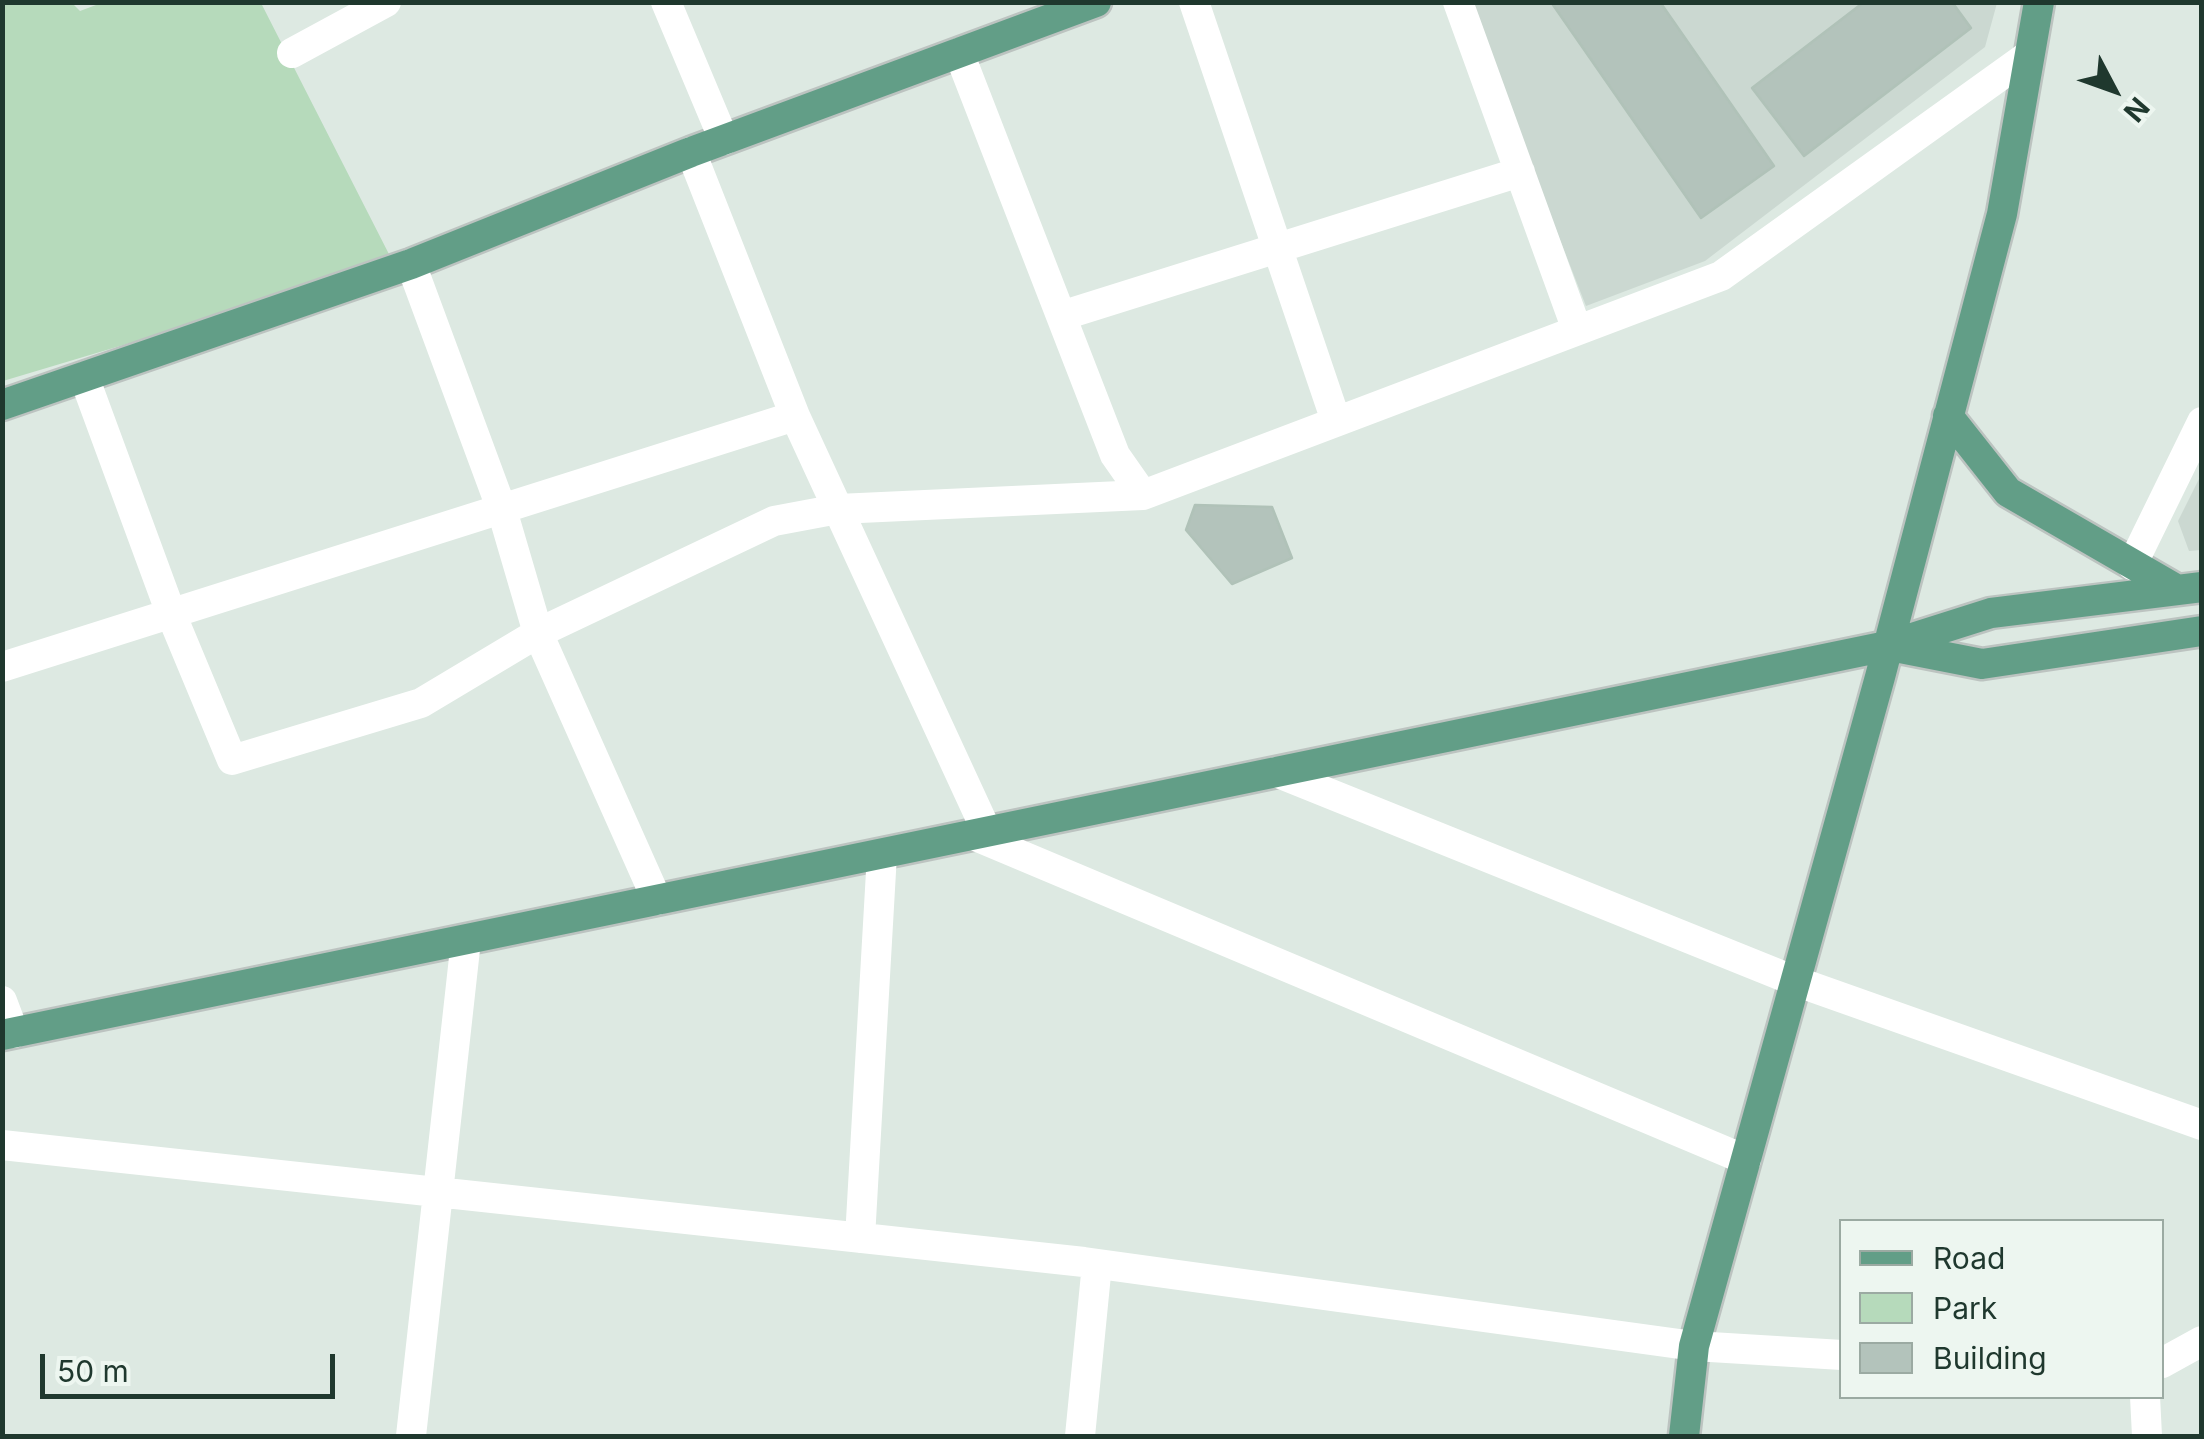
<!DOCTYPE html>
<style>
body{margin:0}
#map{position:relative;width:2204px;height:1439px;overflow:hidden;background:#dde9e2;font-family:Inter,sans-serif}
canvas{display:block}
.frame{position:absolute;inset:0;border:5px solid #1f382e;pointer-events:none}
.legend{position:absolute;left:1839px;top:1219px;width:325px;height:180px;box-sizing:border-box;background:#edf6f0;border:2px solid #9baaa2;margin:0;padding:12px 18px;list-style:none;font-size:30px;color:#1f382e}
.legend li{display:flex;align-items:center;gap:20px;height:50px}
.legend b{width:50px;border:2px solid #9baaa2}
.north{position:absolute;left:2064px;top:40px;width:100px;height:100px;-webkit-text-stroke:8px #edf6f0;paint-order:stroke;rotate:131deg;font-size:28px;font-weight:700;line-height:40px;text-align:center;color:#1f382e}
.north::after{content:'';display:block;margin:auto;width:35px;height:45px;background:#1f382e;clip-path:polygon(50% 0,100% 100%,50% 72%,0 100%)}
.scale{position:absolute;left:40px;top:1354px;width:295px;height:45px;box-sizing:border-box;border:5px solid #1f382e;border-top:0;padding-left:12px;font-size:30px;line-height:35px;white-space:nowrap;color:#1f382e;-webkit-text-stroke:8px #edf6f0;paint-order:stroke}
</style>
<div id="map">
<canvas width="2204" height="1439"></canvas>
<div class="frame"></div>
<ul class="legend">
<li><b style="height:12px;background:#629e87"></b>Road</li>
<li><b style="height:28px;background:#b6dabb"></b>Park</li>
<li><b style="height:28px;background:#b3c3bb"></b>Building</li>
</ul>
<div class="north">N</div>
<div class="scale">50 m</div>
</div>
<script>
const g = document.querySelector('canvas').getContext('2d');
g.lineJoin = 'round';
function paint(path, color) { g.fillStyle = color; g.fill(path, 'evenodd'); }
function strokePath(path, color, width, dash) { g.strokeStyle = color; g.lineWidth = width; g.lineCap = dash ? 'butt' : 'round'; g.setLineDash(dash || []); g.stroke(path); }
const built = new Path2D(`
 M1467,3H1997L1985,47L1705,261L1586,306Z
 M2201,475V550L2189,551L2178,521Z`);
const green = new Path2D(`
 M104,2L261,3L394,264L3,381V3H72L80,11Z`);
const building = new Path2D(`
 M1551,2H1660L1774,166L1701,218Z
 M1864,2H1952L1971,28L1804,156L1752,88Z
 M1195,505L1272,507L1292,558L1232,584L1186,530Z`);
const minor = new Path2D(`
 M666,2L724,140
 M1194,2L1336,421
 M1458,2L1577,330
 M292,53L386,2
 M959,53L1115,455L1143,495
 M691,152L795,416L987,832
 M411,264L502,510L538,633L657,900
 M1061,316L1520,172
 M84,377L172,616L232,760L421,703L538,633L774,521L838,509L1143,495L1721,276L2029,55
 M2132,565L2202,422
 M2,667L795,416
 M1276,772L1795,981L2202,1125
 M973,835L1746,1160
 M2,1001L14,1033
 M2,1145L1084,1262L1694,1346L1842,1355
 M860,1238L882,854
 M2162,1363L2202,1341
 M2145,1396L2147,1436
 M411,1436L466,940
 M1080,1436L1097,1264`);
const major = new Path2D(`
 M2,405L411,264L691,152L1096,2
 M1948,416L2008,492L2174,588
 M1890,646L1982,664L2202,631
 M2,1035L1887,646L1991,613L2202,587
 M1684,1436L1694,1346L1880,677L2002,214L2039,2`);
paint(built, '#cbd8d1');
paint(green, '#b6dabb');
paint(building, '#b3c3bb');
strokePath(building, '#b0c2b8', 2.5);
strokePath(major, '#bcc3c0', 35);
strokePath(minor, '#fff', 30);
strokePath(major, '#629e87', 30);
</script>
